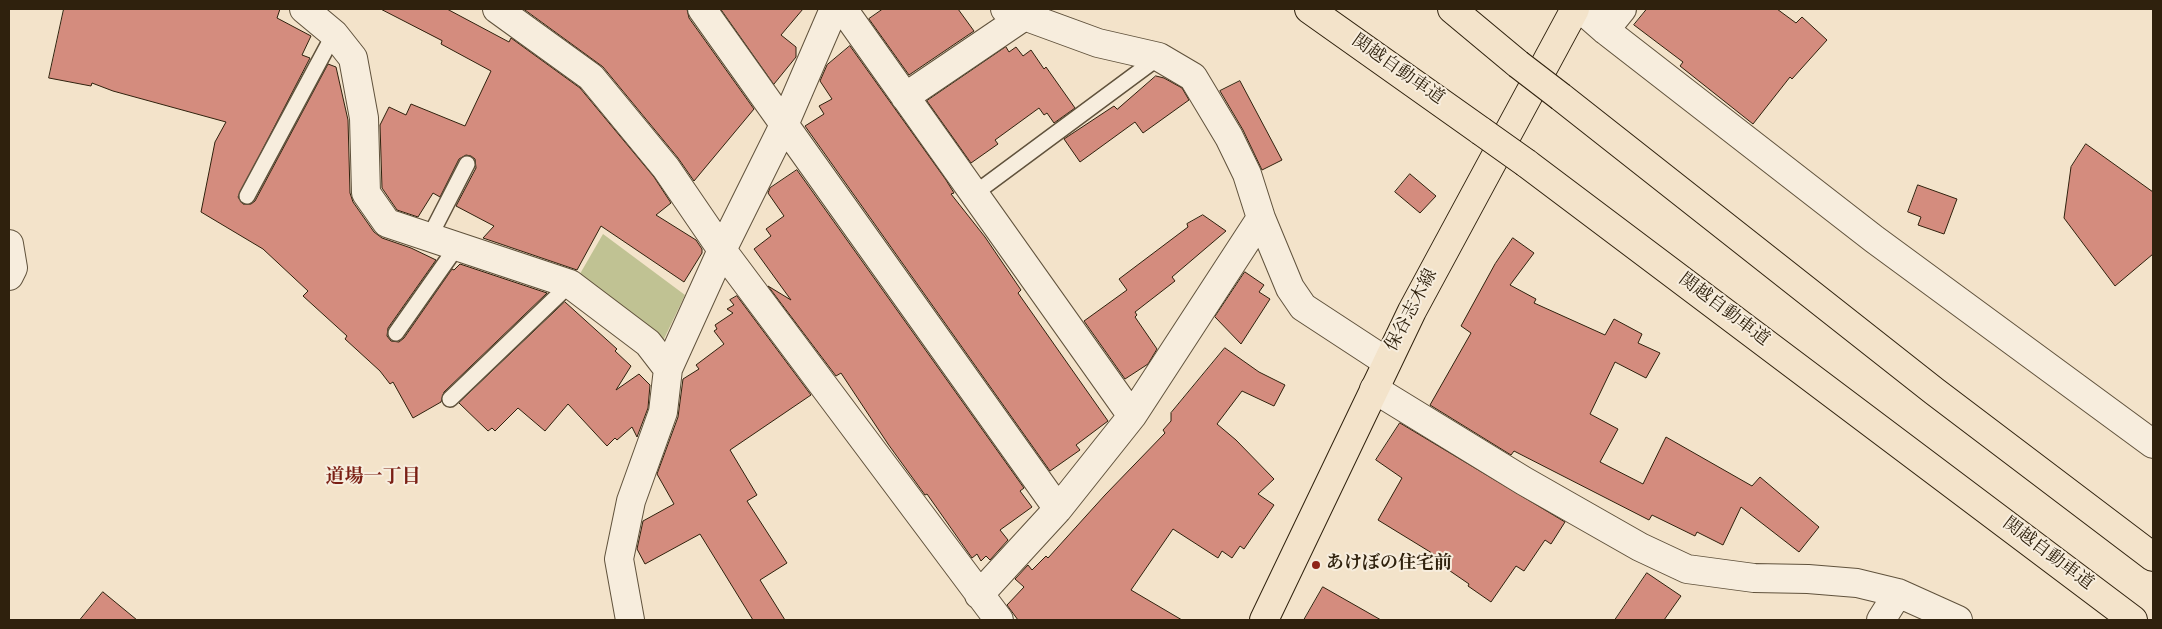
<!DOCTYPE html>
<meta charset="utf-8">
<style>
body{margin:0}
#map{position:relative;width:2162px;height:629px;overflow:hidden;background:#f3e3ca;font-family:"Sorts Mill Goudy",serif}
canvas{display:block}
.frame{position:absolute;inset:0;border:10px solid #2f210d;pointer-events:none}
</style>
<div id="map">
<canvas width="2162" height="629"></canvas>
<div class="frame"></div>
</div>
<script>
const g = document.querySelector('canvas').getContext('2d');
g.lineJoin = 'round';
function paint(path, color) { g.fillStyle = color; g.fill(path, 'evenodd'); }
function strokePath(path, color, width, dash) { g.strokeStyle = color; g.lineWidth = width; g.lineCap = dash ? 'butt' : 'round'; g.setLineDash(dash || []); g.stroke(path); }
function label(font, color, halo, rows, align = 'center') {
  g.font = font + ' "Sorts Mill Goudy","Noto Serif JP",serif'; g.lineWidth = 4; g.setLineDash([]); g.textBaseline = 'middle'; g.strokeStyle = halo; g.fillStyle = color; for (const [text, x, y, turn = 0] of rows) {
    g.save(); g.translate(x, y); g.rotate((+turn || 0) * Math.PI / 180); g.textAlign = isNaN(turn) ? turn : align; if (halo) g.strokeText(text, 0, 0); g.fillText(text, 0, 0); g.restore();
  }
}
const green = new Path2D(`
 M603,234L685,295L663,341L577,279Z`);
const building = new Path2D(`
 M64,9H280L277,18L311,36L302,55L310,58L238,197L243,204H251L255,201L328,64L336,67L348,120L350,193L353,202L374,232L382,238L411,248L436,260L388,328L387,336L391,341L399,342L404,338L452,269L454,270L460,264L547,293L444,392L441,402L413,418L393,382L390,384L380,371L345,339L347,336L303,296L308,291L263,249L201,212L215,142L226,122L113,91L92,83L91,86L49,78Z
 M381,9H447L509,42L511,38L580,88L654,177L671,203L656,215L696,240L702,249V253L684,282L601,226L577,270L483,238L494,226L456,206L476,168L475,159L471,156L466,155L459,159L440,197L433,193L418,217L397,210L382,188L380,125L389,107L406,115L411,104L465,126L491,71L441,44L442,41Z
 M524,9H687L689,18L754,109L694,181L678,158L603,67Z
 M721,9H803L781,35L796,47V57L774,84Z
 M883,9H958L974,31L909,75L869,19Z
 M1647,9H1777L1796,23L1802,17L1827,40L1792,79L1790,77L1753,124L1680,66L1683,62L1634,25Z
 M850,46L946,180L954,193L951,194L985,237L1021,290L1018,293L1108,421L1076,445L1080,450L1050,471L805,126L824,114L819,106L832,99L820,81L827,65Z
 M1006,47L1009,52L1016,47L1023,56L1031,50L1044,69L1046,67L1075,108L1054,123L1047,113L1044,115L1039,108L995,140L998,144L971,163L927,101Z
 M1156,76L1164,78L1182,88L1189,100L1143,133L1135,122L1080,162L1064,139L1114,106L1117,109Z
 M1240,81L1282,160L1262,170L1243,130L1220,91Z
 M2086,144L2153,192V254L2115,286L2064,218L2071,167Z
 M797,170L1024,488L1020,491L1032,507L1000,530L1008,540L990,560L986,556L981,561L977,554L972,558L927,494L925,495L888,444L841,373L836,376L768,286L791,300L754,249L771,236L766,229L784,216L768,193L770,188Z
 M1410,174L1436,196L1420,213L1395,192Z
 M1918,185L1957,199L1944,234L1918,225L1921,217L1908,212Z
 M1203,215L1226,231L1172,277L1175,281L1135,312L1137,315L1135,317L1157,349L1148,364L1125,379L1084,321L1127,290L1119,279L1188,227L1187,224Z
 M1513,238L1534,253L1510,285L1536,299L1534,303L1605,335L1614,319L1642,334L1638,343L1660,353L1646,378L1615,362L1590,414L1618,429L1600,462L1643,484L1666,437L1752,486L1760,477L1819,527L1799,552L1741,507L1723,545L1697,532L1695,536L1652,515L1649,520L1514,451L1511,455L1430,405L1471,333L1461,326L1495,264Z
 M1245,272L1264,285L1259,292L1270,299L1241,344L1215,317Z
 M737,296L811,395L730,450L757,495L747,501L787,563L760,580L785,620H753L700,534L645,564L637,549L643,521L674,504L657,474L678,417L683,379L699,369L696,365L724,344L714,331L717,329L715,325L733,313L727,309L734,305L730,300Z
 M565,302L617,349L615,351L631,366L616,390L639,374L650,385L648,408L637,437L632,427L617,440L615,438L607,446L568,404L545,431L518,408L495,431L492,428L488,431L459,403Z
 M1225,348L1259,372L1285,385L1274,406L1242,391L1217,424L1236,440L1274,479L1258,494L1274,505L1244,549L1240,546L1232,558L1222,551L1218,558L1173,529L1131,590L1182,620H1018L1007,605L1024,587L1015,579L1028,565L1032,570L1046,556L1048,558L1105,495L1165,433L1163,430L1171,421V413Z
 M1400,423L1565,522L1551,544L1545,540L1524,571L1516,566L1491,602L1468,586L1469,584L1437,562L1440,558L1378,520L1402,478L1376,460Z
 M1647,573L1681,596L1664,620H1615Z
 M1323,587L1381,620H1304Z
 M103,592L137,620H80Z`);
const service = new Path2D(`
 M974,194L1159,57
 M247,196L334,34
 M430,236L467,164
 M396,333L458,245
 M450,399L570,284`);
const minor = new Path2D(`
 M304,9L334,34L353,58L364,118L366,193L387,223L570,284L648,343L668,369
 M497,9L591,77L666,168L722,250L999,620
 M702,9L1058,509
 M843,9L1132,416
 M1005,9L1098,43L1159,57L1193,77L1229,137L1247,174L1261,218L1290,288L1303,307L1387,362
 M1581,9L1605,30L1874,239L2153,444
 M1605,30L1622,9
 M905,97L1023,17
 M9,244L13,268L9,276
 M1374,389L1524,481L1640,547L1687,569L1754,578L1808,579L1857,583L1898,593L1958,620
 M979,595L1058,509L1132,416L1261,218
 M630,620L619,559L631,501L663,412L668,369L722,250L784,125L834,9
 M1881,620L1898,593`);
const primary = new Path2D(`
 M1264,620L1412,311L1575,9`);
const motorway = new Path2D(`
 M1309,9L1481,131
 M1452,9L1518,64
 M1561,97L1934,391L2153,557
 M1526,163L2133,620`);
const motorwayBridge = new Path2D(`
 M1518,64L1561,97
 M1481,131L1526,163`);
const markers = [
 [1316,565,5,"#8f2418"]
];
const streetNames = [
 ["関越自動車道",1397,71,35],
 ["保谷志木線",1413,311,-62],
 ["関越自動車道",1723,311,37],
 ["関越自動車道",2047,555,37]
];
const poiNames = [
 ["あけぼの住宅前",1326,565]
];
const neighbourhoodNames = [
 ["道場一丁目",373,479]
];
paint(green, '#c0c293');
paint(building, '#d48c7e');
strokePath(building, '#2f210d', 1);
strokePath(service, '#60523c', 18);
strokePath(minor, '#60523c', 30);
strokePath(primary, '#2f210d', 30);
strokePath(motorway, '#2f210d', 30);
strokePath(service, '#f7eddd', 15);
strokePath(minor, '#f7eddd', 28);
strokePath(primary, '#f3e3ca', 28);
strokePath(motorway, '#f3e3ca', 28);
strokePath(motorwayBridge, '#2f210d', 30, []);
strokePath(motorwayBridge, '#f3e3ca', 28);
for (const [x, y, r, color] of markers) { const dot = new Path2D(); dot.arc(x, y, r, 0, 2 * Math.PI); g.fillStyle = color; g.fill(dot); strokePath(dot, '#f7eddd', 2); }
label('18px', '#2f210d', '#f7eddd', streetNames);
label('bold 18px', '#2f210d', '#f7eddd', poiNames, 'left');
label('bold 19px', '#7a1f14', '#f7eddd', neighbourhoodNames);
</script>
